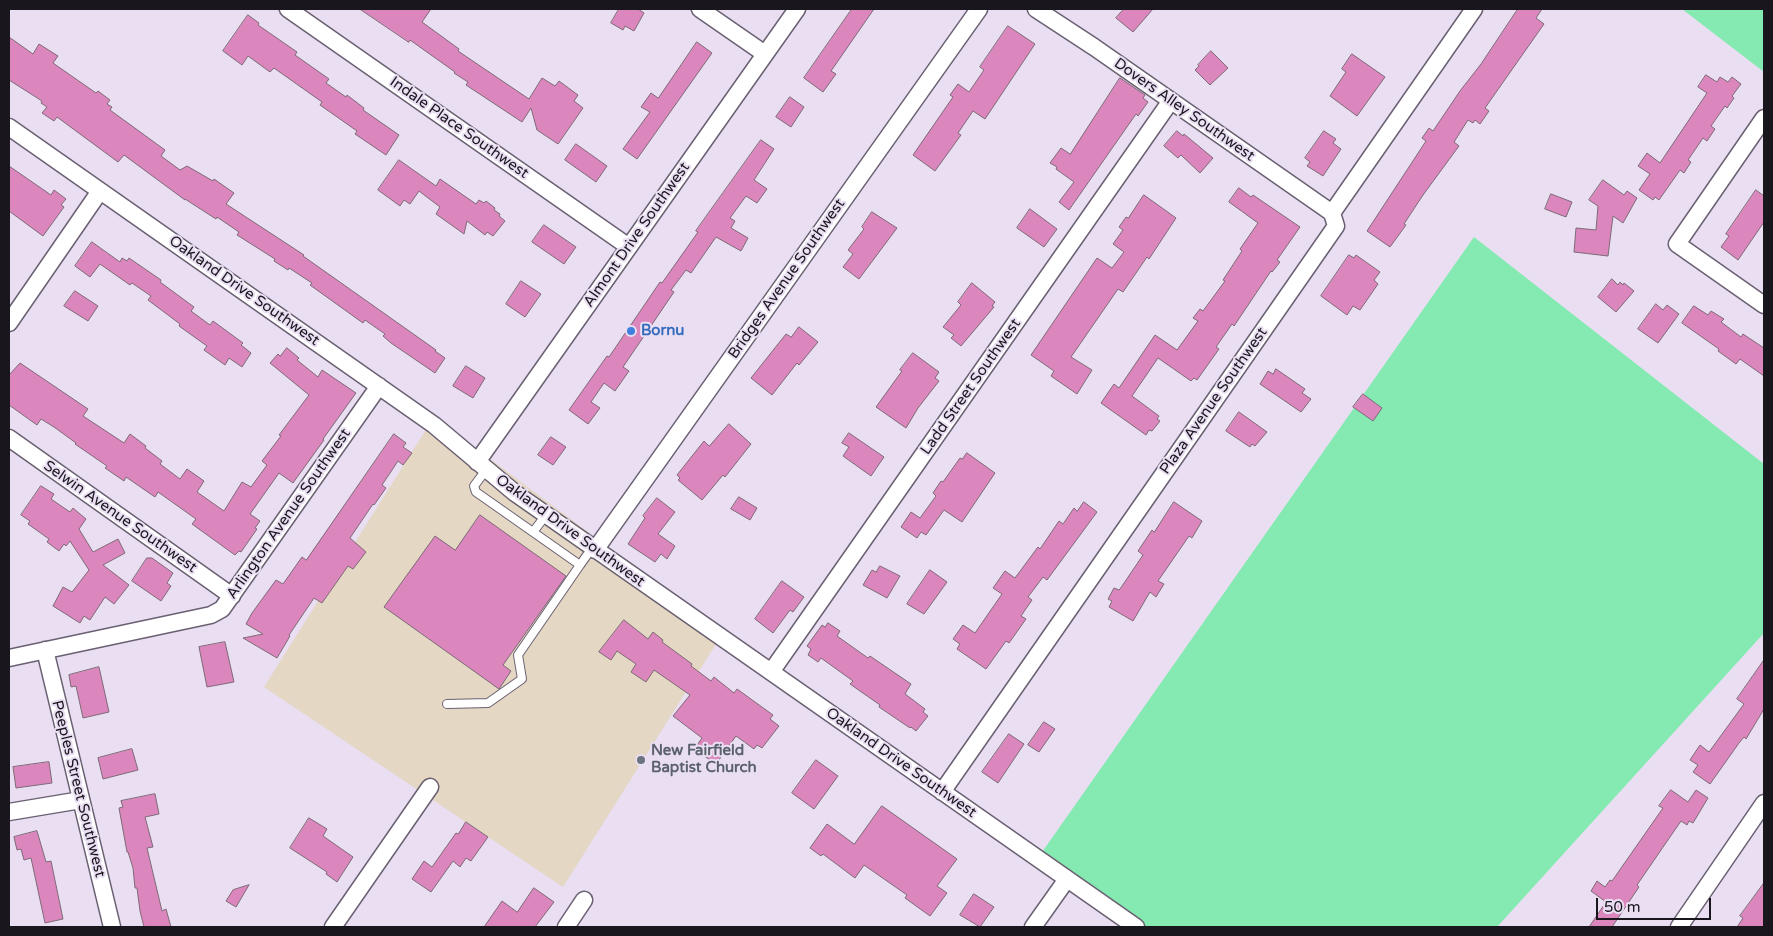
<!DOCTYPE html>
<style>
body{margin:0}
#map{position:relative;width:1773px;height:936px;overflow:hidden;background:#e9def2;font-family:"Varela Round",sans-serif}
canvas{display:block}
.frame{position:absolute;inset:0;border:10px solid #1a161d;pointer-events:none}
.scale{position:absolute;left:1596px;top:898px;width:115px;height:22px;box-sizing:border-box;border:2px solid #1a161d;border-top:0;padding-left:6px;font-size:15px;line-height:18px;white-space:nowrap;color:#1a161d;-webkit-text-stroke:4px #e9def2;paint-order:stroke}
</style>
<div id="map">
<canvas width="1773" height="936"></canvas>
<div class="frame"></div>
<div class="scale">50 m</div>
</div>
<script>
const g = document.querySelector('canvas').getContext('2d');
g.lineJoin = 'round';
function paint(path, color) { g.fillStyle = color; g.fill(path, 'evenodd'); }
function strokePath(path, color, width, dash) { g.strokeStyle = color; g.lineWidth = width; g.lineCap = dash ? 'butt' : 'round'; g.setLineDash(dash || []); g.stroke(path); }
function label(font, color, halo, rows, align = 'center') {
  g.font = font + ' "Varela Round",sans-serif'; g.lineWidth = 4; g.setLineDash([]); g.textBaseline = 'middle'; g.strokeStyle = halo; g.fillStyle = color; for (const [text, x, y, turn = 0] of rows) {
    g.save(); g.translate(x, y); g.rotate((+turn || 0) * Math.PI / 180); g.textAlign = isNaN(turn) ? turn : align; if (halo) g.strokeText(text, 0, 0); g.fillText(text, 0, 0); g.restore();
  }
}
const commercial = new Path2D(`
 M434,417L723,633L563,887L264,687Z`);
const green = new Path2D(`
 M1682,9H1764V72Z
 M1474,237L1764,464V633L1497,927H1141L1040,855Z`);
const building = new Path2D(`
 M360,9H431L422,22L459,49L458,51L529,99L542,78L555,86L559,81L578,95L574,101L583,108L558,144L537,130L531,108L522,122L466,85L468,82L454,73L455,72L410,40L409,42Z
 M619,9H638L644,13L634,31L625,26L623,30L611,23Z
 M852,9H874L831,71L836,74L823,92L804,78Z
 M1124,9H1153L1133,32L1116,18Z
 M1518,9H1542L1536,18L1544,24L1485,108L1489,111L1480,124L1475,120L1473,123L1468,120L1454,142L1459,146L1423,195L1404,224L1406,225L1390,247L1367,231L1426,141L1422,138L1429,128L1433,131L1460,91L1481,64Z
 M248,15L259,23L258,25L297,52L295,55L329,79L326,83L346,97L347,95L364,108L363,110L399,135L386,155L355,134L357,131L320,105L322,102L274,68L270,72L248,56L242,65L223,51Z
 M1008,26L1035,44L985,119L973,111L958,133L961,135L935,171L913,155L953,97L950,95L958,84L969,92L984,70L980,67Z
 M9,37L33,54L39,44L58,56L53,63L96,93L98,91L110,100L107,104L112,107L110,110L165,150L161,156L180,170L187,166L213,181L214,179L234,193L226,204L304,255L303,256L436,350L435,351L445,358L435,373L391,343L383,336L385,334L365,320L363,323L310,285L312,283L289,268L288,270L274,261L275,259L237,235L239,232L217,217L216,219L185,199V200L124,155L118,162L57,117L54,121L42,113L47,107L41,103L42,101L9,80Z
 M697,42L712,53L637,159L623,149L650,112L641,107L651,93L658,98Z
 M1211,51L1228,68L1210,85L1195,70L1199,66L1198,65Z
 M1352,54L1385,77L1357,116L1330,96L1346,72L1342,69Z
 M1706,75L1717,82L1720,77L1728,82L1732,77L1741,84L1732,96L1734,98L1727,108L1725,106L1711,126L1715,129L1707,141L1703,138L1688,160L1691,162L1684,173L1680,170L1659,200L1655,197L1653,200L1639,190L1650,174L1638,166L1647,153L1660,163L1707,93L1698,87Z
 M1120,78L1145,95L1143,98L1148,102L1138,116L1136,114L1069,210L1059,202L1074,182L1056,169L1057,167L1050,163L1061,148L1070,154Z
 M790,97L804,107L791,127L776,117Z
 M1177,131L1183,136L1184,134L1213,158L1200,173L1181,155L1178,158L1164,146Z
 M1324,131L1336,139L1333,143L1341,149L1323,176L1307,166L1310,162L1305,158Z
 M761,140L774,149L754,180L767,189L757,203L746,196L730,218L735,221L731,228L748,238L741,251L716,237L691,273L686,270L671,290L674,292L623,367L629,371L615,391L604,383L591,402L600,408L588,424L569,410L607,356L609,357L660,282L662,283L698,232L696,231Z
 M576,144L607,166L596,182L565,160Z
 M399,160L436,186L440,179L476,204L479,200L484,203L486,201L495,208L494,210L500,214L499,216L505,221L493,236L487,232L485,235L467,221L464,234L436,214L440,207L419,191L410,204L404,200L400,206L378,190Z
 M9,166L51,195L54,190L66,199L61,205L64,207L43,236L9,211Z
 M1603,180L1624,195L1627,191L1637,198L1623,223L1613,216L1608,256L1574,252L1576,228L1596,230L1598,206L1589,200Z
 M1239,188L1251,197L1253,195L1300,227L1277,260L1280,262L1272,272L1271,271L1234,326L1232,324L1216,347L1219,349L1197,380L1194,378L1191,381L1158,358L1132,396L1159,416L1157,419L1160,421L1152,431L1149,430L1146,435L1101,403L1114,384L1119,388L1155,335L1177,350L1198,321L1193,318L1200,309L1203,311L1225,281L1223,280L1242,251L1240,249L1258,223L1229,202Z
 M1756,190L1764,196V222L1738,260L1721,247L1729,236L1726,234Z
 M1551,194L1572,202L1566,217L1545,209Z
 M1144,195L1176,218L1149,259L1147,257L1123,292L1118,289L1071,357L1092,370L1077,394L1051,376L1054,371L1031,355L1097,258L1112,268L1124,252L1113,244L1123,230L1119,227L1126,217L1128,218Z
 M1030,209L1057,229L1044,247L1017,228Z
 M872,212L897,228L859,279L843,267L853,254L848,250L864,229L862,227Z
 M544,225L576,247L564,264L532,242Z
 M92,242L120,262L122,258L127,261L129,258L161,280L160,282L194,307L191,311L210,325L213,321L243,343L241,345L251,353L242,367L229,358L225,365L204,350L207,346L179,326L180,324L148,300L151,296L132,283L130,285L100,264L90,277L75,266Z
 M1349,255L1354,258L1356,255L1380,272L1374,280L1378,284L1360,310L1353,306L1347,315L1321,296Z
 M1612,279L1618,285L1620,282L1623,285L1624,283L1634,291L1616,312L1598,297Z
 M521,281L541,294L525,317L506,304Z
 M972,283L995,302L992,306L994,307L961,346L951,338L954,335L943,327L961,305L958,302Z
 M75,291L98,306L88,321L64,306Z
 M1656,304L1663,310L1667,305L1679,314L1658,343L1638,329Z
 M1694,306L1708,315L1711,311L1724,319L1721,322L1741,337L1743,334L1764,348V376L1740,359L1736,364L1718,351L1719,349L1682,323Z
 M799,327L818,342L799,365L797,363L772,395L751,378L786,334L791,337Z
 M287,348L299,358L297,360L318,377L322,370L356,393L323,439L324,440L293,483L279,473L250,514L260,521L255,528L257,529L241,552L239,551L235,555L192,524L196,519L158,492L155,497L126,477L124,481L105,468L107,466L75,444L76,443L54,427L41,419L37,425L9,405V375L20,363L88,409L83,416L124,443L130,434L146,446L145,448L162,461L160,464L180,479L187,469L204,481L197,492L224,511L242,482L251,487L267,465L262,461L281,436L279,435L309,395L270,363L278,354L280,356Z
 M913,353L939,372L935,378L939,381L918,408L906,428L876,407L902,371L900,370Z
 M466,366L485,378L473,398L453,386Z
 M1276,369L1305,389L1302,393L1311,399L1301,412L1260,384L1268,371L1273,374Z
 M1363,394L1382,408L1373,421L1353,407Z
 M1239,412L1267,432L1255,446L1252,444L1250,447L1226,431Z
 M729,424L751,444L725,477L723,475L702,500L678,480L680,478L677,475L704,441L709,446Z
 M849,433L884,457L871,476L843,456L849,447L842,443Z
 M394,434L406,443L403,447L412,453L403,465L398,461L382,485L386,488L374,505L373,504L350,538L366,552L353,569L348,566L322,603L314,598L289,635L290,636L277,658L243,638L263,634L246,624L252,613L276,580L283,584L302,557L306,560Z
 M551,437L566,447L553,465L538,455Z
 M967,453L995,473L962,522L944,510L926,535L921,532L917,538L901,527L911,512L920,518L936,496L933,493L941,481L943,482L960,458L962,459Z
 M41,486L54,494L51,499L70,512L73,508L86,519L79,529L93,552L118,539L125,553L103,565L129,585L114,604L105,597L90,620L84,616L80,623L53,606L63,587L72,592L89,570L70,541L66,546L64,544L59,551L47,542L49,539L28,524L30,521L21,515Z
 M739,497L757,508L750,520L731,509Z
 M657,498L675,512L658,534L675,546L667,559L661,554L655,562L628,544L645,518L643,516Z
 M1084,502L1097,512L1047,580L1043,577L1028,597L1032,600L1021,616L1026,619L1009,643L1006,641L986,669L957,649L960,644L953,639L963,625L975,633L1002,594L993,588L1005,571L1015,578L1038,547L1040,549L1059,521L1063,524L1074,508L1077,511Z
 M1174,502L1202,521L1192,538L1189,536L1158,581L1164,584L1156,597L1150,592L1133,621L1109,607L1112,601L1108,599L1114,588L1119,590L1120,589L1143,555L1138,551L1152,530L1154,532Z
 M480,515L566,576L503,665L511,671L499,689L384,607L435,536L455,550Z
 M147,558H152L173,573L167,583L171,586L161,601L132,581Z
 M880,566L900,576L887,598L863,585L872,570L876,572Z
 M930,570L947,582L924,614L907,604Z
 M782,581L804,597L793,612L790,610L773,633L755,619Z
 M624,620L648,639L653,632L663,640L662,642L692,664L691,666L711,681L714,677L734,693L737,689L773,715L770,719L779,726L762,748L757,745L754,749L736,736L716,764L694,749L702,738L673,716L690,695L654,670L646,682L631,672L636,664L617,651L611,660L599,652Z
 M828,623L840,631L837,636L868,658L870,656L911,684L905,694L925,709L923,712L928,716L916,731L911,727L910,728L879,707L880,705L850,684L853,681L821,658L818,662L808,655L811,649L807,646L822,625L825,627Z
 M225,642L234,682L207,687L199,647Z
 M1764,660V709L1746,739L1744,737L1739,743L1710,784L1693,772L1698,765L1690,760L1700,745L1709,752L1744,704L1737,699Z
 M99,667L109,712L83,718L76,686L71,687L69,675Z
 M1044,722L1055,729L1039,752L1028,745Z
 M1009,734L1024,744L998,783L982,772Z
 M132,749L138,770L103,779L98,758Z
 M816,760L838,776L814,809L792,793Z
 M49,762L52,783L16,788L13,767Z
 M1671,790L1688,802L1696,790L1708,798L1693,823L1689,821L1687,825L1681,821L1637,885L1639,887L1612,927H1589L1606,902L1591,891L1597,881L1605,887L1610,880L1612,881L1663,808L1659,806Z
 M155,794L159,814L145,817L153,847L147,848L162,911L166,909L171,927H144L140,911L137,888H135L133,868L128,852H127L119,808L123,807L121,801Z
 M882,806L957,859L937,886L947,893L930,916L905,898L907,895L864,865L855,878L823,854L821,856L810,848L827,824L854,844Z
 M309,818L327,829L323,836L353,857L337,882L326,874L327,872L290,848Z
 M466,822L488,837L471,861L466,858L460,867L453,861L431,892L412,879L424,861L432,867L456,833L458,834Z
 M37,831L46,862L51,861L63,919L45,923L31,858L24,860L21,849L17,850L14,837Z
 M1764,883V927H1737L1743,918L1740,916Z
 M249,885L236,907L226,901L233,890Z
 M534,888L554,902L535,927H484L502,901L517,912Z
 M974,894L994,907L980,927L960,915Z`);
const service = new Path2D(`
 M533,532L546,515
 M580,565L592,548
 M447,704L488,703L522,679L518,655L580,565L476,492L474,486L486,470`);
const minor = new Path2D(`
 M288,9L629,247
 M700,9L765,54
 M1036,9L1094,47L1332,213
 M1764,118L1677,244L1764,305
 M9,127L434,425L515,493L1136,927
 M9,323L100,191
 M9,438L232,596
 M477,462L797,9
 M595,550L979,9
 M45,650L112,927
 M9,658L211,615L222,609L379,386
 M771,672L1170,102
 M942,792L1336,226L1332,213L1474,9
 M9,812L81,800
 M333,927L430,787
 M566,927L584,900
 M1033,927L1067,879
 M1679,927L1764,803`);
const markers = [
 [631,331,5,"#3f7fe0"],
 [641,760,5,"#6b7280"]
];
const streetNames = [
 ["Dovers Alley Southwest",1184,110,35],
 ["Indale Place Southwest",459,128,35],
 ["Almont Drive Southwest",637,235,-55],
 ["Bridges Avenue Southwest",787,279,-55],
 ["Oakland Drive Southwest",244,291,35],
 ["Ladd Street Southwest",971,387,-55],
 ["Plaza Avenue Southwest",1214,401,-55],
 ["Arlington Avenue Southwest",289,514,-55],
 ["Selwin Avenue Southwest",120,517,35],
 ["Oakland Drive Southwest",570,531,36],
 ["Oakland Drive Southwest",901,763,35],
 ["Peeples Street Southwest",78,789,76]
];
const shopNames = [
 ["Bornu",641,331]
];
const worshipNames = [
 ["New Fairfield",651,751],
 ["Baptist Church",651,768]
];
paint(commercial, '#e4d7c3');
paint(green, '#84eab1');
paint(building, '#dc86be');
strokePath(building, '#7d6a76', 1);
strokePath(service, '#6a6072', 10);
strokePath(minor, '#6a6072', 19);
strokePath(service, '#fff', 8);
strokePath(minor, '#fff', 16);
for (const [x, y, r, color] of markers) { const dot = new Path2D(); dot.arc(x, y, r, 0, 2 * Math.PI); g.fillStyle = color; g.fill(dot); strokePath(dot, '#e9def2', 2); }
label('15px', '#1a161d', '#e9def2', streetNames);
label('bold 15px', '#366cbe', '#e9def2', shopNames, 'left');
label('bold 15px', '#5b616d', '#e9def2', worshipNames, 'left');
</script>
